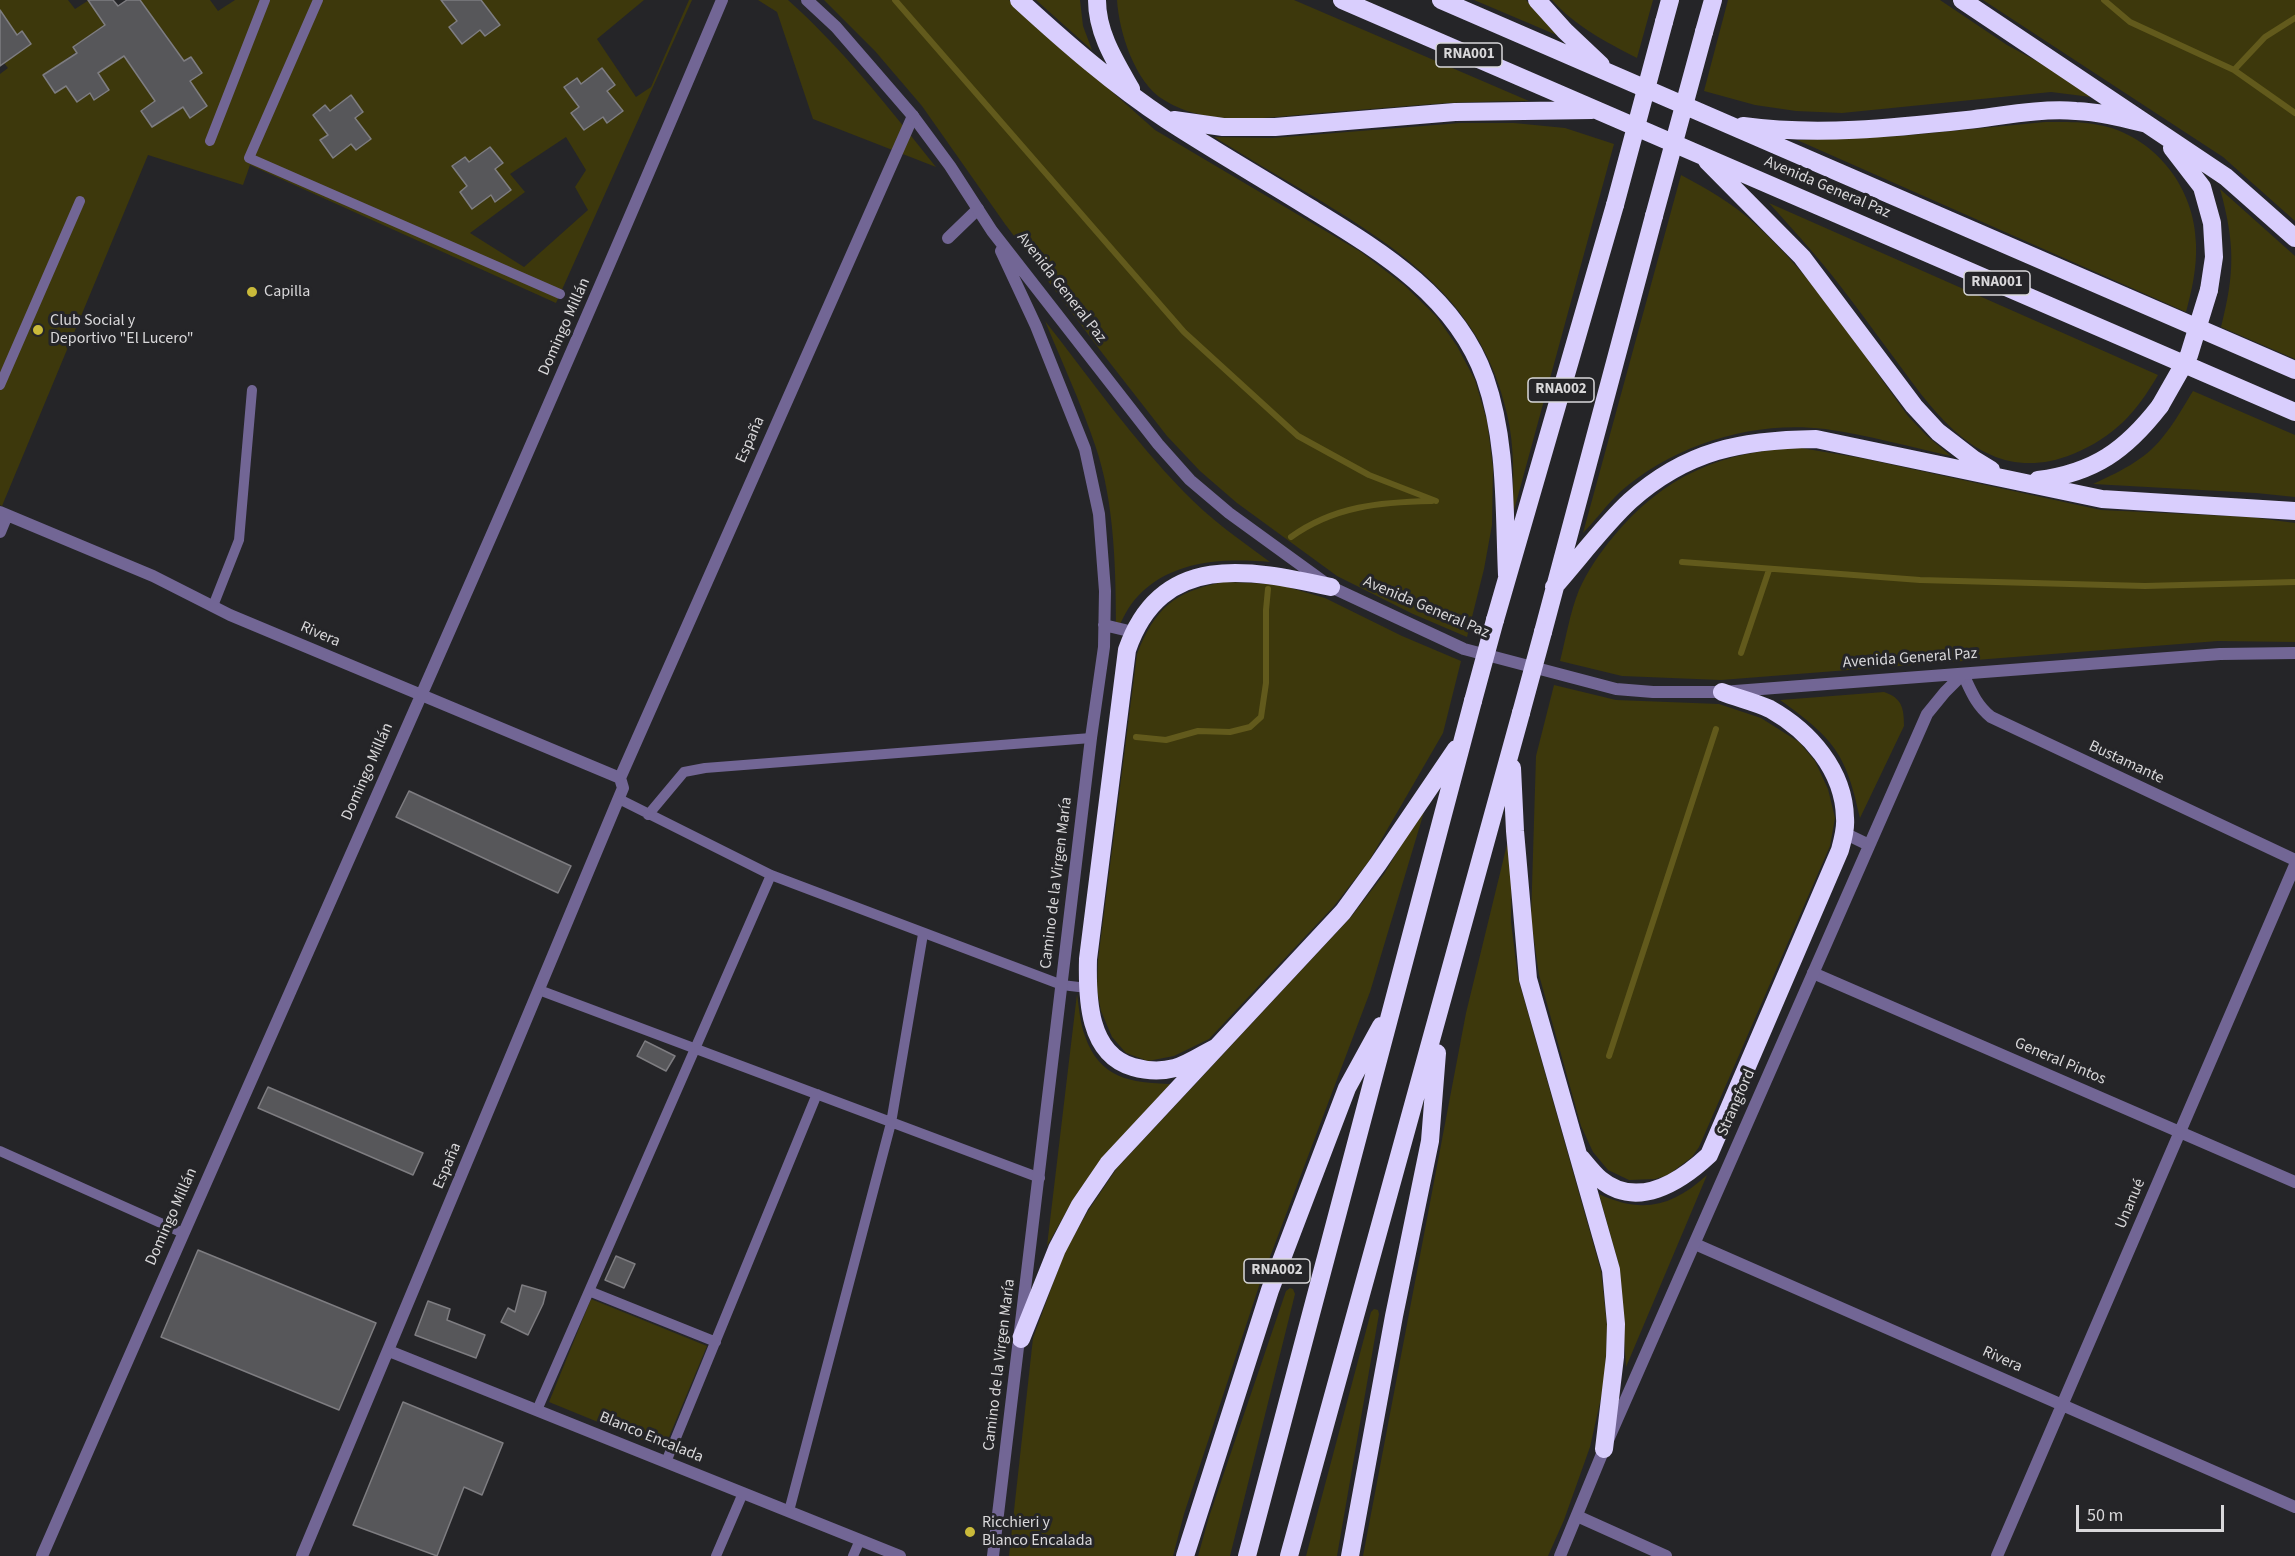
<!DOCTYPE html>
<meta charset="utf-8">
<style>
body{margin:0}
#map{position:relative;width:2295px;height:1556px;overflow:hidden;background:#252528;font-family:"Source Sans 3",sans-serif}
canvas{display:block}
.scale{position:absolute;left:2076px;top:1505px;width:148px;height:27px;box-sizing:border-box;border:3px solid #d9d8da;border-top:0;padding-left:8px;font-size:18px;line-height:21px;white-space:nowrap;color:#d9d8da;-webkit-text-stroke:4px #252528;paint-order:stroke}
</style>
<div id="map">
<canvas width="2295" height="1556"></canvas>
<div class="scale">50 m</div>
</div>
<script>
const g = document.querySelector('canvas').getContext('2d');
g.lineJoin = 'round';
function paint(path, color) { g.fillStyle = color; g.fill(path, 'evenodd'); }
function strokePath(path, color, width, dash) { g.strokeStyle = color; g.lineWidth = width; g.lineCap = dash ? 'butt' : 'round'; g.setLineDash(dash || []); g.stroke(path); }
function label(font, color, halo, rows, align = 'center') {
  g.font = font + ' "Source Sans 3",sans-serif'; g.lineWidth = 6; g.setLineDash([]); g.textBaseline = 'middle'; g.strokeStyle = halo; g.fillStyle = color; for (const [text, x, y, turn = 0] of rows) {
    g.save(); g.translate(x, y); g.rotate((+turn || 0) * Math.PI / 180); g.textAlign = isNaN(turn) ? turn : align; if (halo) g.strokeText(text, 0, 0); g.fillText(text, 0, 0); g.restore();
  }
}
const green = new Path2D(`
 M0,0H68L75,9L89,0L121,20L44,75L55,93L66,86L77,102L90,93L94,100L109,90L98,73L134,49L150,72L140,79L155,101L141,111L152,127L183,107L190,117V81L202,73L190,57L163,75L151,56L171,42L162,29L154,34L137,9L144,5L140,0H210L218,11L235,0H644L597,39L636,97L651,87L689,0H692L556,303L250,165L243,185L148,155L2,506L0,505V74L8,68L4,63L31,44L22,32L17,35L0,10ZM602,68L614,84L607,91L622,112L608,123L603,117L584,130L572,114L579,107L577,78L581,84ZM351,95L363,112L355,118L371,139L356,150L351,144L333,157L320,141L328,135L313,114L325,105L330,111ZM566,137L586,170L575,187L588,210L524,267L470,233L525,192L510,174ZM490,147L503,163L495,169L496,202L491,195L472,209L460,192L467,186L452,166L465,157L469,162Z
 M758,0H788C844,50 889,108 936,167L813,119L777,12Z
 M824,0H1009L1155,130L1361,252L1404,285L1436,316L1457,346L1475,380L1487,421L1493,468L1492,525L1484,569L1467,637L1413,614L1337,576L1237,503L1200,471L1167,436L1103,354L1005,224L922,106L875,51Z
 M1036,0H1080L1083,26L1092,50Z
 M1117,0H1294L1529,101C1492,101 1456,102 1420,105C1387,108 1353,110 1320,113C1271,117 1208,128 1164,100C1135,83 1119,32 1117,0Z
 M1474,0H1526L1559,36Z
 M1552,0H1653L1637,58C1606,42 1575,26 1552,0Z
 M1728,0H1940L2007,45L2094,92L2091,97L2051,92L1842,113L1796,111L1755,105L1704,91Z
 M1983,0H2295V221L2223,157Z
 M2045,122C2064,122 2085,121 2104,126C2157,139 2195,189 2196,244C2197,267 2192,290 2186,312L1797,140L1901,136Z
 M1460,123H1514L1565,128L1614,144L1513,514C1513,480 1515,447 1507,414C1483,305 1405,252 1316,198C1282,178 1248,158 1214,137L1272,138Z
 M1681,175C1707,189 1732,203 1754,223C1815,278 1860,350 1908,416L1927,436L1951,456C1910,447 1868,435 1825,429C1754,420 1674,444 1620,492C1607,504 1596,520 1583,533Z
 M2220,189L2295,256V359L2221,327C2235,273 2235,243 2220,189Z
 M1769,203L2158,375C2136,413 2114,437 2073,454C1994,486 1945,428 1903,370C1886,347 1869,324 1851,300C1826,266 1798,235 1769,203Z
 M1045,321C1090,378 1133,440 1184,492C1210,519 1240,540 1270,562C1224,558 1172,560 1138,596C1128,606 1122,620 1116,633C1116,573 1115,502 1095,445C1081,403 1062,362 1045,321Z
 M2193,391L2295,435V497L2256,493L2093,484C2117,473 2145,460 2162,438C2174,424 2183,407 2193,391Z
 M1801,448L1861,458L2101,510L2250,517L2295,523V642L2218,641L1721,680L1622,676L1560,661C1566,638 1570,612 1579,590C1588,570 1599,554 1613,537C1663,476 1723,450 1801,448Z
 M1223,582L1277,584L1325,598L1402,636L1461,661L1443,733L1369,861L1334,906L1209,1039L1174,1056L1148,1061L1126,1053L1112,1037L1101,1011L1097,990L1098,960L1137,654C1155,608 1174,592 1223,582Z
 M1554,685L1616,700L1719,704L1761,718L1799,742L1815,761L1828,789L1835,818L1830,846L1699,1147L1692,1157L1668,1175L1655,1179L1629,1180L1608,1170L1593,1152L1581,1126L1539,975L1531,919L1536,756Z
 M1884,692C1902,698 1904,708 1904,726L1860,818C1846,753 1834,739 1780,700Z
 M1427,802L1370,992L1259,1286L1184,1514L1173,1556H1009L1033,1338L1065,1251L1088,1211L1117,1168L1351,917L1384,874Z
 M1512,824L1511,922L1518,978L1601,1271L1607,1326L1605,1380L1590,1447L1564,1520L1548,1556H1363L1466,1013Z
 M1077,994C1079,1007 1080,1023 1085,1036C1099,1078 1131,1083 1171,1084L1102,1158L1074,1198L1047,1246Z
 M1707,1175L1626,1367L1619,1265L1599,1194C1642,1214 1672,1207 1707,1175Z
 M1290,1288L1293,1289L1295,1294L1230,1556H1198L1209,1517L1286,1291Z
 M591,1299L707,1346L664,1449L549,1402Z
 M1374,1309L1378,1310L1379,1314L1337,1556H1306L1371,1312Z`);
const stream = new Path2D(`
 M895,0L1184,332L1298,436L1369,475L1436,501
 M2104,0L2130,22L2234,70L2295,113
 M2234,70L2265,37L2295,18
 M1291,537C1334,506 1381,502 1432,501
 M1682,562L1920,580L2145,586L2295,582
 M1741,653L1769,570
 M1136,737L1166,740L1198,731L1230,732L1250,727L1261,717L1266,683V610L1268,589
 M1609,1056L1716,729`);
const building = new Path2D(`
 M88,0H113L118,6L127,0H140L184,61L191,57L202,73L190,81L207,106L190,118L183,107L152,127L141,111L155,101L124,56L98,73L109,90L94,100L90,93L77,102L66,86L55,93L43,75L77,53L73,47L105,25Z
 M441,0H481L500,25L485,36L480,30L462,44L449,27L457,21Z
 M0,10L17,35L22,31L31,44L0,66Z
 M602,68L615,85L607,91L623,111L607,123L603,117L584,130L571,113L579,107L564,87L577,78L581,84Z
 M351,95L363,112L355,118L371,139L356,150L351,144L333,158L320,140L328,135L313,115L325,105L330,111Z
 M490,147L503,163L495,169L511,190L495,202L491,195L472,209L460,192L467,186L452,166L465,157L469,162Z
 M409,791L571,866L558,893L396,817Z
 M645,1041L675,1056L666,1071L637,1056Z
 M268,1087L423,1153L413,1175L258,1108Z
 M198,1250L376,1323L339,1410L161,1337Z
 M616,1256L635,1264L624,1288L605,1280Z
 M522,1285L546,1292L543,1304L528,1335L501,1322L508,1308L515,1312Z
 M428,1301L450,1309L447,1320L485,1335L476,1358L415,1335Z
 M403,1402L503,1443L482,1495L464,1487L437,1556L353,1525Z`);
const service = new Path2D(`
 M318,0L249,158L560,294
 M210,141L265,0
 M0,385L80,201
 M213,606L239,540L252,390
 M619,799L771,875L1062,985L1087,988
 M648,815L684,772L705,768L1091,738
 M539,990L1040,1178
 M0,1151L183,1233
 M589,1291L716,1342
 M537,1410L771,875
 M666,1462L817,1094
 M789,1511L891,1123L923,934
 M716,1556L743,1493
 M853,1556L860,1540`);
const minor = new Path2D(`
 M948,238L978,209
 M0,512L153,576L230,615L620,778L623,788L302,1556
 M0,532L7,515
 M1963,674C1971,691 1976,705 1991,717L2295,860
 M620,778L913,116
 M1813,973L2295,1182
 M1695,1244L2295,1507
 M389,1351L900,1556
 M1577,1516L1666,1556
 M42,1556C268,1037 502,522 722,0
 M1997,1556L2295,865`);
const tertiary = new Path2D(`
 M807,0L836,27L913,116L950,166L992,231L1158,444L1190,480L1229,513L1331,587L1464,649L1616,689L1653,692H1722L2220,654L2295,653
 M1104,625L1133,632
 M1844,833L1869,845
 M993,1556L1091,738L1104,647L1105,591L1099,514L1085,449L1036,326L1001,251
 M1560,1556L1604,1449L1927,714L1945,692L1963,674`);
const motorway = new Path2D(`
 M1019,0C1066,43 1114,85 1167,120C1213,150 1262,178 1310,208C1380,251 1456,296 1485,378C1507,441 1504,509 1507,575
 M1097,0C1097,33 1115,61 1131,89
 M1342,0L2295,412
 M1441,0L2295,370
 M1537,0L1565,31L1601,65
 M1962,0L2226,177L2295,238
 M1664,22L1670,0
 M1704,32L1713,0
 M1174,120L1223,127H1275L1455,112L1592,110
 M1743,126C1816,136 1894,128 1967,120C2002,116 2040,108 2076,111C2101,112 2123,118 2147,124
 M2172,148L2202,187L2212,223L2214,257L2209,290
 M1707,161L1802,257L1914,406L1938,432L1973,459L1991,470
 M2038,480C2094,473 2126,450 2160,406
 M1554,587C1578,560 1604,525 1630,501C1687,450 1742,440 1816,439L2102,499L2295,511
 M1495,620L1615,205
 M1543,632L1654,216
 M1512,768L1515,831L1528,979L1611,1270L1616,1324L1615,1357L1604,1449
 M1217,1047C1203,1054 1189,1064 1175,1068C1160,1072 1147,1071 1133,1067C1088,1054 1087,998 1088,959L1127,650C1161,551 1249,569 1331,587
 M1581,1158C1587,1165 1593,1173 1600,1179C1637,1210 1680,1182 1709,1155L1840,850C1843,839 1846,828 1845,818C1844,770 1809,731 1770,709C1755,702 1737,698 1722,692
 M1021,1339L1057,1249L1080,1205L1108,1164L1343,912L1378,864L1456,749
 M1185,1556L1270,1290L1347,1088L1381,1026
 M1247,1556L1473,701
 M1289,1556L1521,713
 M1350,1556L1394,1316L1430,1141L1437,1053`);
const motorwayBridge = new Path2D(`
 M1615,205L1664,22
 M1654,216L1704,32
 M2160,406L2189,355L2209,290
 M1473,701L1495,620
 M1521,713L1543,632`);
const markers = [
 [252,292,6,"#caba3a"],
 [38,330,6,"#caba3a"],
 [970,1532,6,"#caba3a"]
];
const shields = [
 [1469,55,66],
 [1997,283,66],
 [1561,390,66],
 [1277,1271,66]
];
const shieldNames = [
 ["RNA001",1469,55],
 ["RNA001",1997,283],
 ["RNA002",1561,390],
 ["RNA002",1277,1271]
];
const streetNames = [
 ["Avenida General Paz",1827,188,23],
 ["Avenida General Paz",1061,288,52],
 ["Domingo Millán",565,327,-66],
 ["España",751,440,-66],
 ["Avenida General Paz",1426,608,23],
 ["Rivera",320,635,23],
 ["Avenida General Paz",1910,659,-4],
 ["Bustamante",2126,763,25],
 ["Domingo Millán",368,772,-66],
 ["Camino de la Virgen María",1057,883,-83],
 ["General Pintos",2060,1062,23],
 ["Strangford",1737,1103,-66],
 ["España",448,1166,-67],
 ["Unanué",2131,1204,-67],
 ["Domingo Millán",172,1217,-66],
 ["Rivera",2002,1360,24],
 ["Camino de la Virgen María",1000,1365,-83],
 ["Blanco Encalada",651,1438,22]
];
const poiNames = [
 ["Capilla",264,292],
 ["Club Social y",50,321],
 ["Deportivo \"El Lucero\"",50,339],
 ["Ricchieri y",982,1523],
 ["Blanco Encalada",982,1541]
];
paint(green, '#3d380c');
strokePath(stream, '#625a1c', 6);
paint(building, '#57575a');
strokePath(building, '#7e7d81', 1.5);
strokePath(service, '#726695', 10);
strokePath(minor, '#726695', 12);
strokePath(tertiary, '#726695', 12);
strokePath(motorway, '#d9cefd', 18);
strokePath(motorwayBridge, '#d9cefd', 18);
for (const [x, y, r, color] of markers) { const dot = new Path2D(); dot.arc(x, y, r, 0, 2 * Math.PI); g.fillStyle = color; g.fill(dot); strokePath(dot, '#252528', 2); }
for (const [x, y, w] of shields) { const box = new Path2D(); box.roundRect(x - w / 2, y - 12, w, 24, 4.5); g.fillStyle = '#252528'; g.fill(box); strokePath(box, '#d9d8da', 1.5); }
label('bold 15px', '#d9d8da', null, shieldNames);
label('16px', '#d9d8da', '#252528', streetNames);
label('16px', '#d9d8da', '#252528', poiNames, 'left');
</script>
